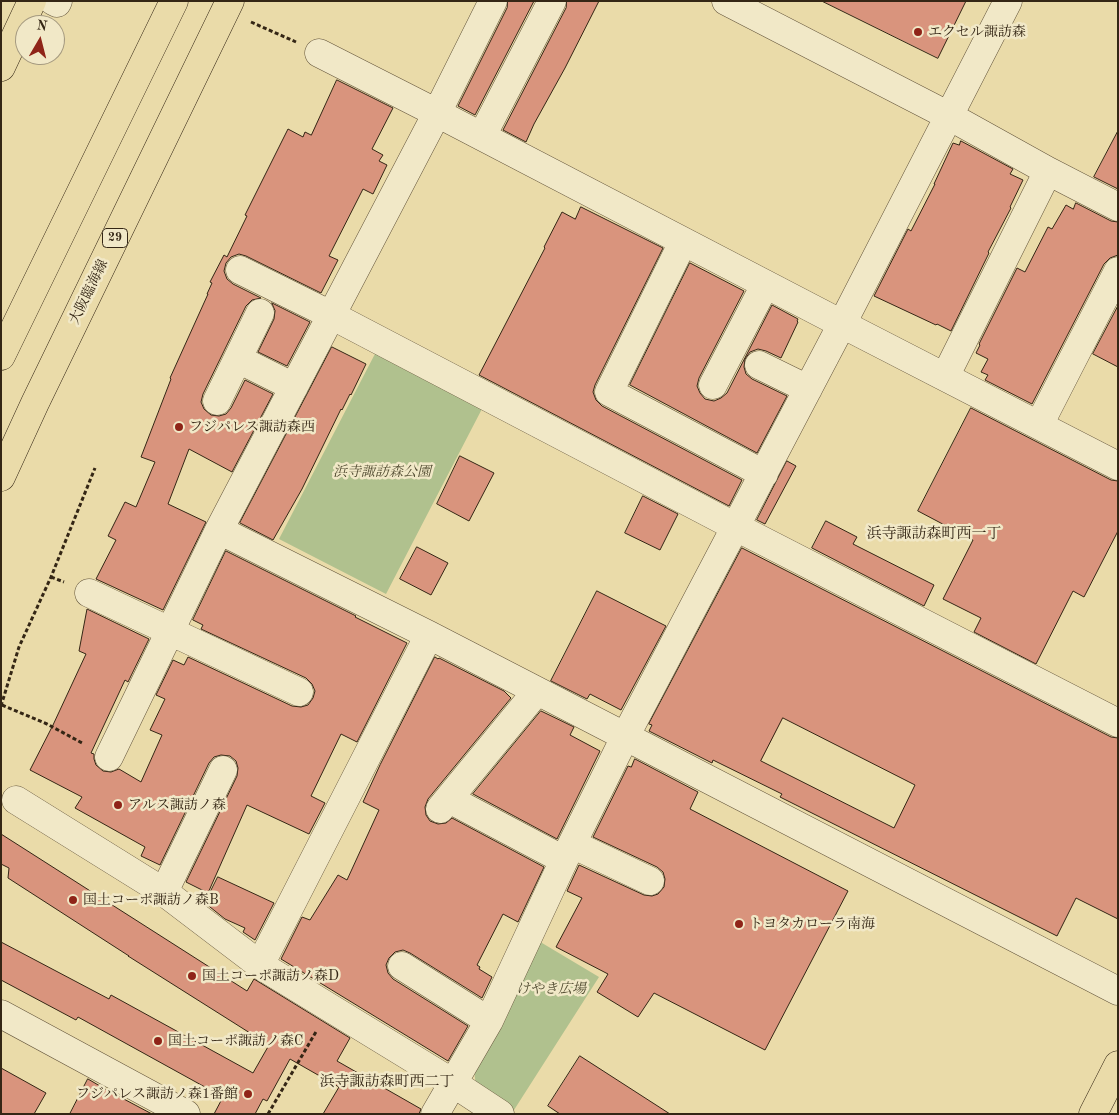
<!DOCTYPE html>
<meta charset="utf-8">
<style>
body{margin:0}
#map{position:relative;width:1119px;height:1115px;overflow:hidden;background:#eadba9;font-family:"Old Standard TT",serif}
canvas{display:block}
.frame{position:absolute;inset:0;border:2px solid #342615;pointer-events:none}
.north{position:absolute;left:15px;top:15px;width:50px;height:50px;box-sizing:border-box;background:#f1e8c7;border:1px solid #a59a80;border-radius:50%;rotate:8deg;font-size:14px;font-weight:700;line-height:20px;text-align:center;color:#342615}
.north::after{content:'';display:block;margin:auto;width:18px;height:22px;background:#8f2418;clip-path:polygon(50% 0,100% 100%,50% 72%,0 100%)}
</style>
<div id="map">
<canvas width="1119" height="1115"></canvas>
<div class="frame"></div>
<div class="north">N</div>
</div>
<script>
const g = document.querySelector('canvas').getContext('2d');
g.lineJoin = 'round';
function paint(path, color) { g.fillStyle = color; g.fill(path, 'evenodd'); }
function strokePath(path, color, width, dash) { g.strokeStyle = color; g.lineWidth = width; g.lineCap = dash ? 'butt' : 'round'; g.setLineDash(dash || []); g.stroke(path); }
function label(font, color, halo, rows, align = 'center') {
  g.font = font + ' "Old Standard TT","Noto Serif JP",serif'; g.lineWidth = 5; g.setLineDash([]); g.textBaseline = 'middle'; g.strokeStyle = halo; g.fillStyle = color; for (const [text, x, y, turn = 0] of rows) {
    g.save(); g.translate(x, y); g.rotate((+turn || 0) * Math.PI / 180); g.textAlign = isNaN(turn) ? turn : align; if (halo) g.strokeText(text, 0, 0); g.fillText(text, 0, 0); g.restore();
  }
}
const green = new Path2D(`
 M377,350L484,405L386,594L279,539Z
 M537,940L599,977L514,1110L476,1086L474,1070Z`);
const building = new Path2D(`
 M508,1H534L475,115L458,106L507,8Z
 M567,1H599L565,68L534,124L526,142L503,130L566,8Z
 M822,1H966L938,58Z
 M337,80L393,108L372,149L383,155L379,161L387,165L373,194L363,189L329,256L338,260L321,293L246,256L239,254L231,257L226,263L224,271L227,279L233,284L261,298L252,300L246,306L203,394L201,402L204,409L211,415L219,416L226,414L231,408L245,380L273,394L232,472L189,449L168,504L206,522L163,610L96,579L116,540L108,536L125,502L136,507L155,462L141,457L171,379L170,378L208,294H207L212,283L210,282L224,255L227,257L247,216L245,215L288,129L303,137L305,132L311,135Z
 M1118,131V189L1094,177Z
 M961,141L1013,169L1010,174L1023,180L1010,207L1011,208L988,252L989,253L951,331L937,324L936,325L874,296L908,229L911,231L935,184H934L953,143L959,145Z
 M1076,203L1111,221L1118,222V255L1110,258L1104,264L1032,404L985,380L988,375L981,372L988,359L976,353L980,345L979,344L1017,268L1025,272L1048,227L1052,229L1066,205L1073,209Z
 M581,207L663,248L595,385L593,392L596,400L602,406L742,480L729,506L479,375L545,248L544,247L562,212L575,219Z
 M690,263L744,291L699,378L697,386L700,393L705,399L714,401L721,398L727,393L772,305L798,319L797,321L798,322L781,358L766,351L758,349L750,352L745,359L744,367L746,374L752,379L787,396L757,453L630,385Z
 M272,303L310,322L287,366L258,352L274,319L275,311Z
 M1118,306V367L1093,354Z
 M332,347L366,364L351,395L350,394L342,410L341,409L302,489L273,540L240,523Z
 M971,408L1111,480L1118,481V531L1084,597L1073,591L1036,664L974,632L981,618L943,599L973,540L918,511Z
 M460,456L494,473L469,521L437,504Z
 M787,461L796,466L765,524L757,520Z
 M643,496L678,514L660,550L625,533Z
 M826,521L857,537L853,544L934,585L924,606L812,548Z
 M417,547L448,563L431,595L400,579Z
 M742,548L1111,737L1118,738V919L1076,898L1057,936L780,797L782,794L713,760L712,763L649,731L652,725L649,724ZM783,718L915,785L894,828L761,761Z
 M226,551L356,616L355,617L407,643L357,742L341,734L311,796L325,803L309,834L247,805L208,893L186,882L237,776L238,768L236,761L230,756L221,755L214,757L209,763L160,865L141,856L145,847L75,808L82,797L30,770L53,725L86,654L79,651L87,609L149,639L128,682L125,680L91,753L94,754V759L96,765L103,771L111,772L119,769L141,782L162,735L150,730L165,699L156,695L173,660L184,665L188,657L292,706L301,707L308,705L313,698L315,691L312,684L306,678L201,629L203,625L193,620Z
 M597,591L666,626L621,710L590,694L587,699L551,681Z
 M435,657L438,659L439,658L504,691L511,698L428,799L425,807L426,815L430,821L438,824L446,823L452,818L544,867L518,922L503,914L477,965L480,967L479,969L492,977L482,998L410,953L403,950L395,952L389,958L386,965L388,973L393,979L468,1026L448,1061L281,959L302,917L310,920L338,875L347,880L379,810L363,802L380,765Z
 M541,711L574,727L570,735L600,751L557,839L473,794Z
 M635,759L698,792L690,809L848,891L765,1050L654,993L638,1017L597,992L608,974L556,947L582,898L567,891L579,865L644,895L652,896L658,894L664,887L665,879L663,872L657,867L593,837L628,766L631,767Z
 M1,834L247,991L254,979L350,1038L337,1061L421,1109L419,1114H323L339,1087L290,1059L267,1101L263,1099L255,1114H214L223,1097L78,1017L76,1020L1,980V942L109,999L111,995L253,1073L269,1045L128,956H129L8,878L9,868L1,864Z
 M218,877L274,903L255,940L243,932L245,928L225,919L205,903Z
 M580,1056L670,1114H560L548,1106Z
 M1,1068L46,1093L34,1114H1Z
 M88,1079L105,1089L152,1114H70Z`);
const path = new Path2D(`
 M251,22L296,42
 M51,577L64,582
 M2,705L47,724L84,744
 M1,706L19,647L51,577L95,468
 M268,1114L317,1030`);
const minor = new Path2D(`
 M53,1L57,3L58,1
 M726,1L949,116L1048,171L945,377
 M319,53L437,113L842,324L1118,466
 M482,136L552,1
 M1048,171L1118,207
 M683,242L609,392L764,474
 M240,270L331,315L736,527L1118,723
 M238,359L294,387
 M759,365L808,389
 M713,385L765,285
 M217,401L260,313
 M1039,425L1118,271
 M219,530L429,635L1118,991
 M89,593L299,692
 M109,757L219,530L437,113L493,1
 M449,799L564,860
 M16,800L164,892L260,965L453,1083L435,1114
 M440,809L537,691
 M572,844L650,881
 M164,892L223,770
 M260,965L429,635
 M402,966L489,1021
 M1,1014L186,1114
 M500,1114L453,1083L489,1021L564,860L625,737L842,324L1008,1`);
const major = new Path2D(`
 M1,356L174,1
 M1,477L35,403L230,1
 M1093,1114L1118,1065`);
const highway = new Path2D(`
 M1,67L32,1`);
const markers = [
 [918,32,5,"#8f2418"],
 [179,427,5,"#8f2418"],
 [118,805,5,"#8f2418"],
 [73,900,5,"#8f2418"],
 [739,924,5,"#8f2418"],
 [192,976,5,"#8f2418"],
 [158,1041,5,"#8f2418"],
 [248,1094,5,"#8f2418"]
];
const shields = [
 [115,238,25]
];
const shieldNames = [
 ["29",115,238]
];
const poiNames = [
 ["エクセル諏訪森",928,32],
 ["フジパレス諏訪森西",189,427],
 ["アルス諏訪ノ森",128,805],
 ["国土コーポ諏訪ノ森B",83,900],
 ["トヨタカローラ南海",749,924],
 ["国土コーポ諏訪ノ森D",202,976],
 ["国土コーポ諏訪ノ森C",168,1041],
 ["フジパレス諏訪ノ森1番館",238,1094,"right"]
];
const streetNames = [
 ["大阪臨海線",89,292,-64]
];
const parkNames = [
 ["浜寺諏訪森公園",382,472],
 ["けやき広場",551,989]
];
const neighbourhoodNames = [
 ["浜寺諏訪森町西一丁",934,534],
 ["浜寺諏訪森町西二丁",387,1082]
];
paint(green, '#b0c18e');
paint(building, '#d9947d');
strokePath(building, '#342615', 1);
strokePath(minor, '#62533a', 29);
strokePath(major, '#342615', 29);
strokePath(highway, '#342615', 29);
strokePath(path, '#342615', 3, [4, 2.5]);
strokePath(minor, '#f1e8c7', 28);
strokePath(major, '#eadba9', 28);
strokePath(highway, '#eadba9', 28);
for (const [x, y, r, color] of markers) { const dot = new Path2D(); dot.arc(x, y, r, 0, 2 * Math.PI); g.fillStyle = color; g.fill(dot); strokePath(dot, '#f1e8c7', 2); }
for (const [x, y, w] of shields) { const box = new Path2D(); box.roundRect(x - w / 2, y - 9.5, w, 19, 4); g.fillStyle = '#f1e8c7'; g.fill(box); strokePath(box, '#342615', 1); }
label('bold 12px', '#342615', null, shieldNames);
label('14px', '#342615', '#f1e8c7', poiNames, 'left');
label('14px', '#342615', '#f1e8c7', streetNames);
label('italic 14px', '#534d33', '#f1e8c7', parkNames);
label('15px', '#342615', '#f1e8c7', neighbourhoodNames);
</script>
